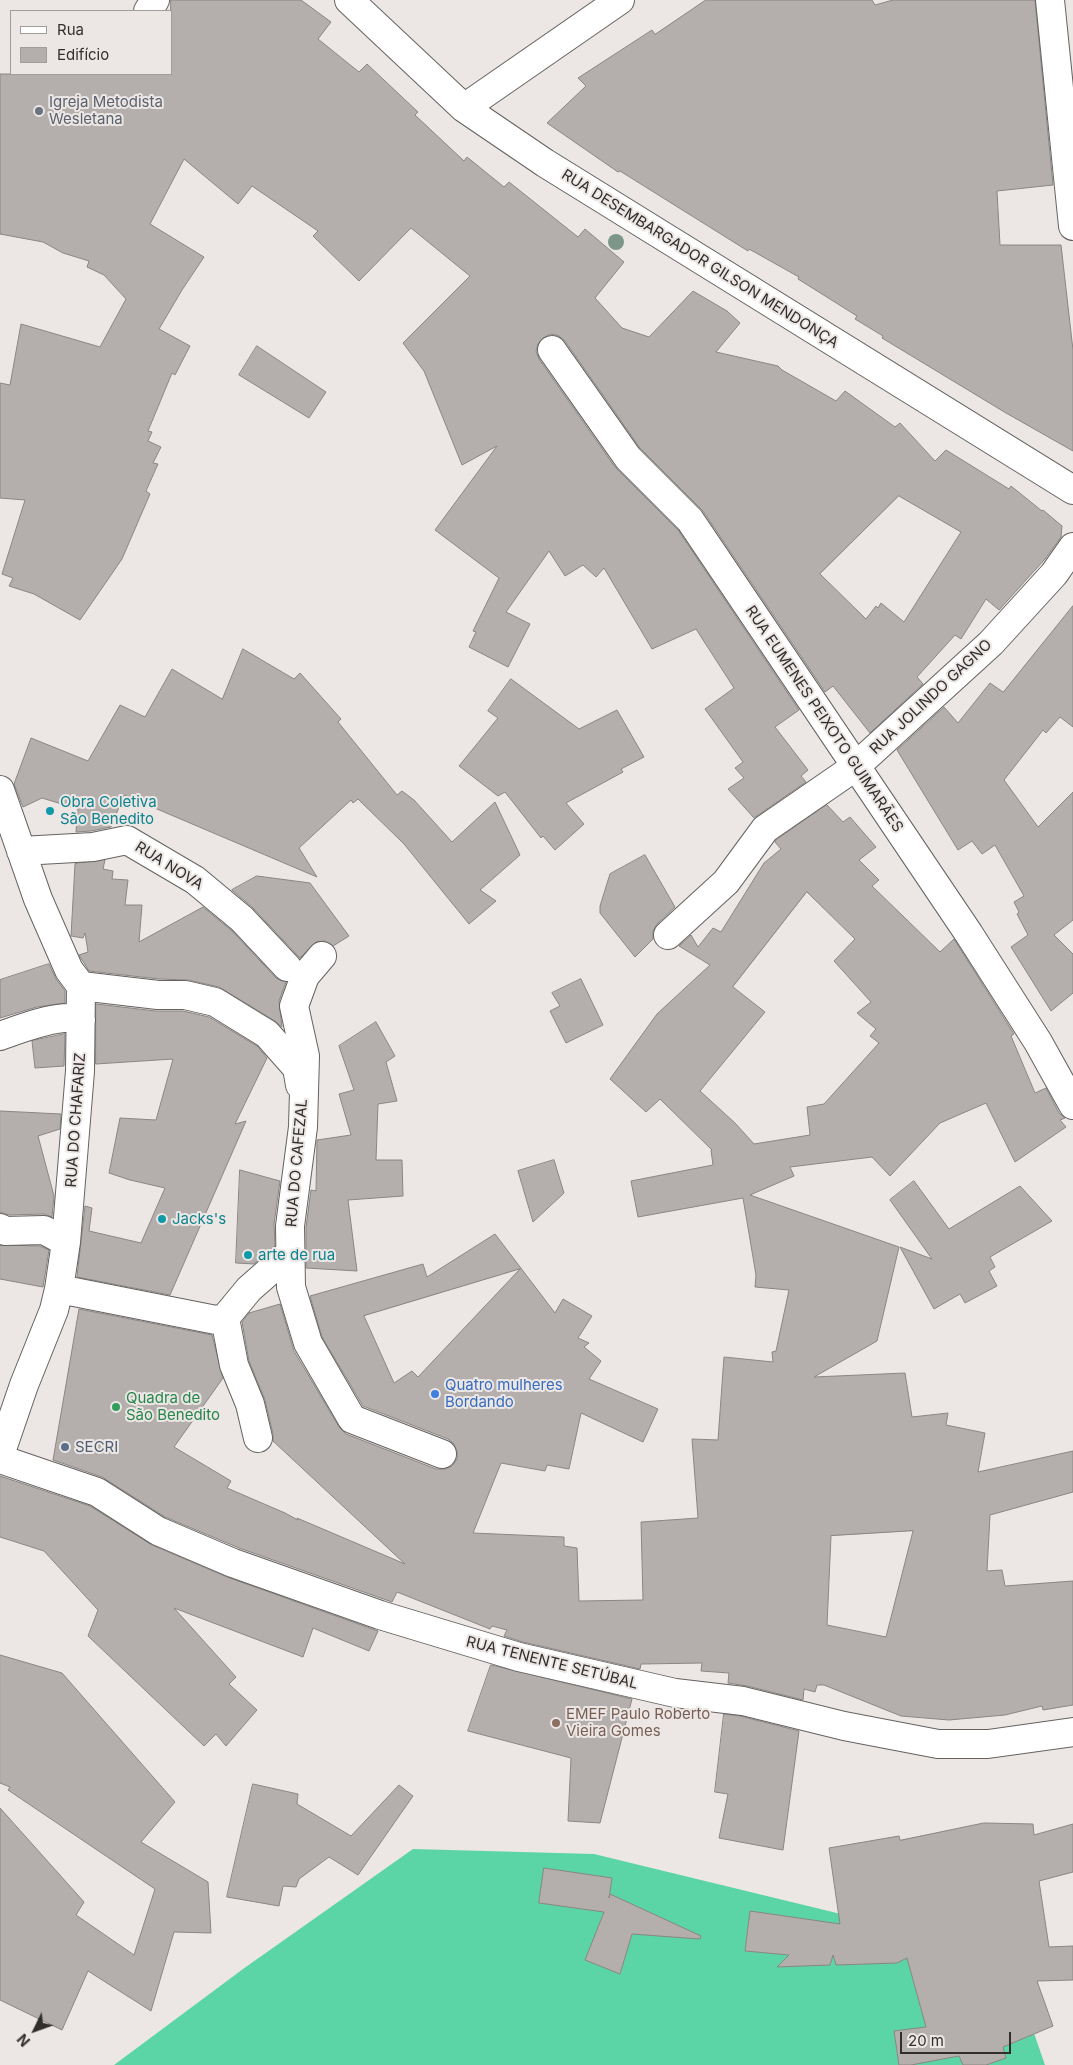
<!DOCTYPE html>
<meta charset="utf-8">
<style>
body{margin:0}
#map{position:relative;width:1073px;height:2065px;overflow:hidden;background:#ece7e4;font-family:Inter,sans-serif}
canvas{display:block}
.legend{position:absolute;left:10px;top:10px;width:162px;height:65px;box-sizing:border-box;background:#ece7e4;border:1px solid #a19d9b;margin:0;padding:6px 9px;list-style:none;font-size:15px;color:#312f2e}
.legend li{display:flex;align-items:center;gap:10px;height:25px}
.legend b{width:25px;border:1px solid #a19d9b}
.north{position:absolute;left:10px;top:2005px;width:50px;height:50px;-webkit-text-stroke:4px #ece7e4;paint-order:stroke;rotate:228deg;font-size:14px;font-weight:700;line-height:20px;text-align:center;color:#312f2e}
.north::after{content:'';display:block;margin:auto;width:18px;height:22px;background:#312f2e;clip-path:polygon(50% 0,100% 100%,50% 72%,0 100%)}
.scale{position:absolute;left:900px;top:2032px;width:111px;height:22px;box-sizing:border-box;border:2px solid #312f2e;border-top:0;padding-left:6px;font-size:15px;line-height:18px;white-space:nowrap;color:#312f2e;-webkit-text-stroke:4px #ece7e4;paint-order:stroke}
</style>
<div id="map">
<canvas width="1073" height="2065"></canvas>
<ul class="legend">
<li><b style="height:6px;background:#fff"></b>Rua</li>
<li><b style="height:14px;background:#b4afad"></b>Edifício</li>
</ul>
<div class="north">N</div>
<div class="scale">20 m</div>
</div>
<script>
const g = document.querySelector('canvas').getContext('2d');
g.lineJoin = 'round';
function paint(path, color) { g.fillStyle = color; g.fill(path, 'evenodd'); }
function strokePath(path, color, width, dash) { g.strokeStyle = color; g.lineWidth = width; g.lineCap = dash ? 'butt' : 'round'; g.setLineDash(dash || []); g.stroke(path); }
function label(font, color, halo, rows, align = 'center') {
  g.font = font + ' Inter,sans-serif'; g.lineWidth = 4; g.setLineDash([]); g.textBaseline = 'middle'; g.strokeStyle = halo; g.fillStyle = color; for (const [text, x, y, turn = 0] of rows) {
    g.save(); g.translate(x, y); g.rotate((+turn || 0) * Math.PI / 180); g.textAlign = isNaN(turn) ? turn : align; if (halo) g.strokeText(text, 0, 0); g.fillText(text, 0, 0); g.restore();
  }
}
const forest = new Path2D(`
 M413,1849L594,1854L882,1924L1019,1990L1045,2065H114L243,1969Z`);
const building = new Path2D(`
 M171,0H301L331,22L318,39L359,72L367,64L418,112L415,115L464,161L467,157L504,187L509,182L578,237L585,229L624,262L595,298L622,328L649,337L693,291L727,311L740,323L716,352L778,366L782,370L836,401L845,391L895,427L900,423L935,461L946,450L1009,489L1011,486L1042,511L1043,510L1062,526L1061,537L1045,559L999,610L986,599L961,639L955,635L917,677L923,684L870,733L833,686L825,692L703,511L640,448L565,341L559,336L551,334L543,338L538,344L536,351L539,359L615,467L678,530L799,710L775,727L808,770L801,776L806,782L754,818L728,789L744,778L735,768L743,762L705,709L734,688L696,629L652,649L604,568L596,577L583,565L565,576L549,551L506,612L530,624L508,667L469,647L476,632L473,631L499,578L435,530L497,446L462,465L424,371L403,343L470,276L411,228L359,281L313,236L318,231L252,186L238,204L184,159L150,224L204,257L182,290L159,329L190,346L175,375L172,373L148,431L152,432L148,441L161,447L153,463L158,464L146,491L150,494L122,559L80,620L34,594L9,586L13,578L2,574L25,500L0,498V383L10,385L21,324L100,347L126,299L104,275L87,267L89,261L63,253L43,242L0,234V74H171ZM899,496L961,532L904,622L881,603L878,608L876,606L866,619L820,574Z
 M706,0H872L875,5L893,0H1035L1053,185L997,191L1000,245H1061L1073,350V451L1006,413L882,338L883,336L855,319L857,316L798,279L799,277L749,249L748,251L620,171L618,172L547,123L586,86L578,78L652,30L655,34Z
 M257,346L326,392L309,418L239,375Z
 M1073,606V727L1060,717L1046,733L1043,730L1004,780L1038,827L1073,792V920L1054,935L1073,954V993L1051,1011L1011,947L1028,935L1017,914L1019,912L1014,902L1024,896L995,845L982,854L972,841L958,850L897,750L944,707L958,723L990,683L1003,692Z
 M243,649L294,679L300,673L341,719L338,722L397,795L402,791L414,800L452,842L495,802L520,855L480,890L496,901L469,924L404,844L358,799L353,803L351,800L299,848L317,877L124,795L111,827L91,831L76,832L78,809L42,798L23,807L14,784L31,738L88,761L120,705L145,717L172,669L222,699Z
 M511,679L579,729L617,710L644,757L621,769L623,772L566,803L584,824L555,850L543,836L541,838L505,792L498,796L459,766L498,718L488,711Z
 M827,805L843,822L850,817L876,847L859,860L879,880L872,886L940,952L954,939L1014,1034L1011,1036L1035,1093L1046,1088L1059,1113L1065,1118L1060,1120L1066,1127L1015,1162L986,1103L940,1123L890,1176L872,1157L790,1167L794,1176L750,1195L899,1247L877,1341L814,1377L905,1373L912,1417L948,1413L946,1425L985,1433L978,1472L1073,1451V1492L990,1515L987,1571L1002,1570L1005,1586L1073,1581V1705L1043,1710L1042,1706L1005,1715L949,1720L901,1716L824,1685H817L815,1692L804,1689L803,1700L747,1686L728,1683L729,1673L701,1671L702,1663L641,1664L640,1669L523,1642L504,1636L507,1630L492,1626L490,1629L397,1592L392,1602L239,1548L165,1517L102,1477L53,1460L79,1309L212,1335L223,1378L174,1447L231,1481L227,1488L285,1513L298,1520L297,1518L405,1564L273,1441V1434L265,1400L249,1361L242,1322L249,1313L280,1304L294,1351L339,1427L346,1434L436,1469H445L452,1466L457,1459V1451L454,1444L448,1439L363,1406L322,1337L310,1296L423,1264L427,1277L495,1234L555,1313L563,1299L592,1316L578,1338L589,1343L584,1347L601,1361L589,1379L658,1409L643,1442L581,1413L569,1469L547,1465L545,1471L501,1463L473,1533L564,1537V1546L577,1548L579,1601L643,1600L641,1522L698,1518L692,1439L718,1440L724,1357L773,1362L772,1352L776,1351L789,1290L755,1287L756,1275L743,1198L638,1217L631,1181L713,1165L711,1150H712L660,1099L646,1112L610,1079L657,1014L710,965L679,946L691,935L698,947L713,928L721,932L764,863L781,849L775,842L776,840ZM807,892L855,939L834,961L871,1002L857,1013L876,1029L870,1036L879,1043L824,1104L807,1107L810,1135L754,1144L735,1123L700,1091L765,1012L733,987ZM520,1269L418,1377L412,1371L394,1383L364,1316ZM913,1531L886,1637L827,1625L831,1536Z
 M645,855L675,907L657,924L653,931V939L635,957L600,913V906L610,874Z
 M105,860L103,869L113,871L112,879L128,880L125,905H142L139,942L203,907L231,930L276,978L286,982L279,1001L282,1027L275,1021L219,987L188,980L159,979L89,971L79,955L88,952L85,933L83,938L71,936L75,864Z
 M257,876L310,883L349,936L333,946L325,941L316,942L300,958L253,908L232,890Z
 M49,964L56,979L65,991V1003L37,1007L0,1018V980Z
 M581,979L603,1025L566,1043L550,1011L560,1006L552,993Z
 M96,1004L156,1011H183L209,1017L257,1046L267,1058L235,1124L246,1121L170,1295L77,1277L85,1206L92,1208L89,1231L141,1243L165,1188L130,1180L109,1173L120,1118L156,1120L173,1059L96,1064Z
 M376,1022L395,1056L386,1062L397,1101L378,1104L376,1160H402L403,1196L348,1200L357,1271L306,1268V1227L311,1190L316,1191L317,1140L351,1135L339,1094L354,1090L339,1046Z
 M65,1034L64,1066L35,1068L32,1041Z
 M0,1111L61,1114L60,1129L38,1136L54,1196L52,1217L44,1214L9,1215L0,1212Z
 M554,1160L564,1193L533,1222L518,1171Z
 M240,1170L280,1181L274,1224L275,1246L254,1264L236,1263Z
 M914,1181L949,1229L1020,1186L1052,1221L990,1257L995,1267L989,1271L997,1286L965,1303L960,1294L934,1309L900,1247L932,1259L890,1200Z
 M0,1245L40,1246L49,1250L43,1287L0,1279Z
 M0,1476L90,1506L152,1545L227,1577L378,1631L369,1651L313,1628L303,1657L174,1608L236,1677L229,1684L257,1710L226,1746L216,1734L204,1746L88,1636L98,1610L44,1551L0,1537Z
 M0,1655L62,1673L175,1802L141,1842L208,1882L211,1933L174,1932L151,2011L88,1971L62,2030L0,2000V1808L84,1902L76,1915L134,1955L155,1889L8,1790L10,1787L0,1783Z
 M491,1665L632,1699L600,1823L568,1821L571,1758L468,1731Z
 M724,1714L740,1716L799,1731L783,1850L719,1838L728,1794L715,1792Z
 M253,1784L298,1794L297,1804L351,1836L399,1785L413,1796L358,1875L329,1857L299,1879L296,1887L283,1886L279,1906L227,1897Z
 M984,1823L1033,1824L1034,1835L1073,1824V1872L1039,1881L1049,1947L1073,1946V1980L1037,1981L1053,2026L1003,2047L1006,2058L986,2065H963L959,2056L911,2065H899L894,2031L926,2027L907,1958L897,1963L836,1965L833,1955L830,1965L777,1967L789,1955L745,1951L750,1911L840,1924L829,1848L899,1836L900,1840Z
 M544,1868L612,1878L609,1898L610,1894L701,1936L700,1939L632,1934L620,1974L585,1960L604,1912L539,1903Z`);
const minor = new Path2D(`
 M349,0L464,108L545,163L1073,490
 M1050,0L1073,226
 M148,11L155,0
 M464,108L620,0
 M552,350L628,458L690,520L969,934L1038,1042L1073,1105
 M0,790L38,899L69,970L81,986L80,1071L66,1242L59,1289L54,1310L24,1385L0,1455
 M21,851L93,847L127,840L195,880L242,919L287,967
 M668,935L726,882L765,829L855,767L991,643L1054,574L1073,547
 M322,956L305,976L294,1006L305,1056L303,1127L290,1226L291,1287L308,1343L352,1419L442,1454
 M81,986L158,995H185L215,1002L267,1034L297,1068L300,1085
 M0,1036C20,1029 62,1012 81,1020
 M0,1228L5,1231L44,1230L66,1242
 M59,1289L216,1320L225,1318L249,1289L290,1253
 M225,1318L234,1365L250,1404L258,1438
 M0,1459L97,1492L158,1531L233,1563L380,1615L519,1657L675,1693L743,1701L844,1726L938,1744H988L1073,1732`);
const trees = [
 [616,242]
];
const markers = [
 [39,111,5,"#6b7280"],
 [50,811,5,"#0f9aa8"],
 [162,1219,5,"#0f9aa8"],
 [248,1255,5,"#0f9aa8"],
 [435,1394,5,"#3f7fe0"],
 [116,1407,5,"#2e9e5b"],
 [65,1447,5,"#5c6f8a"],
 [556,1723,5,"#8d6e63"]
];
const worshipNames = [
 ["Igreja Metodista",49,102],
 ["Wesletana",49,119]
];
const streetNames = [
 ["RUA DESEMBARGADOR GILSON MENDONÇA",700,259,32],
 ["RUA JOLINDO GAGNO",931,697,-43],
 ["RUA EUMENES PEIXOTO GUIMARÃES",824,719,56],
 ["RUA NOVA",169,866,32],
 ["RUA DO CHAFARIZ",76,1120,-86],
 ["RUA DO CAFEZAL",297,1163,-85],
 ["RUA TENENTE SETÚBAL",552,1663,14]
];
const cultureNames = [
 ["Obra Coletiva",60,802],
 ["São Benedito",60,819],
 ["Jacks's",172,1219],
 ["arte de rua",258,1255]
];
const shopNames = [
 ["Quatro mulheres",445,1385],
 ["Bordando",445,1402]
];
const leisureNames = [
 ["Quadra de",126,1398],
 ["São Benedito",126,1415]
];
const serviceNames = [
 ["SECRI",75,1447]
];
const educationNames = [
 ["EMEF Paulo Roberto",566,1714],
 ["Vieira Gomes",566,1731]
];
paint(forest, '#5bd5a6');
paint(building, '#b4afad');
strokePath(building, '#8a8683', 1);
strokePath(minor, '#666260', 30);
strokePath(minor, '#fff', 28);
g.fillStyle = '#7d968a';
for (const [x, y] of trees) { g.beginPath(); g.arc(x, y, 8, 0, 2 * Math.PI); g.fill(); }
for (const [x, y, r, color] of markers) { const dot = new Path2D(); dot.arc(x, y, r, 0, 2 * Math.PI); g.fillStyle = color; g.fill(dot); strokePath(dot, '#ece7e4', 2); }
label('15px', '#5b616d', '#ece7e4', worshipNames, 'left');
label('15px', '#312f2e', '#ece7e4', streetNames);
label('15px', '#0d838f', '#ece7e4', cultureNames, 'left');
label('15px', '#366cbe', '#ece7e4', shopNames, 'left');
label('15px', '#27864d', '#ece7e4', leisureNames, 'left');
label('15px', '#4e5e75', '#ece7e4', serviceNames, 'left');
label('15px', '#785e54', '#ece7e4', educationNames, 'left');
</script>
